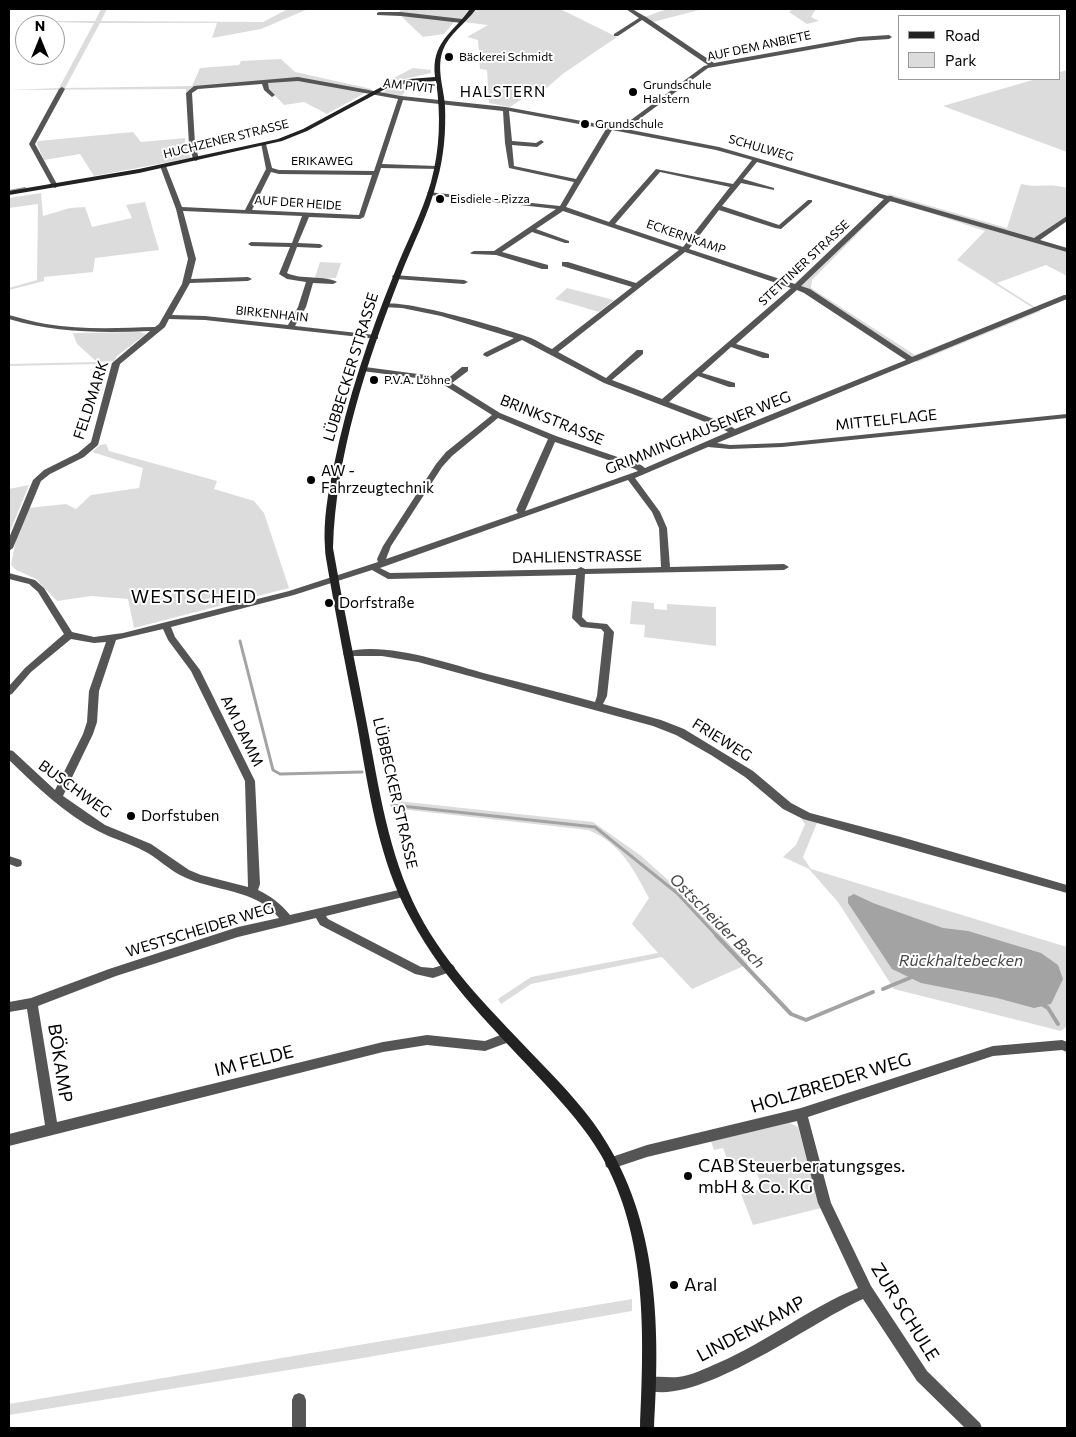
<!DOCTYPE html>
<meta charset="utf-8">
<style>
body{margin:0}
#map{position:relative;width:1076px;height:1437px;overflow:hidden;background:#fff;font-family:Commissioner,sans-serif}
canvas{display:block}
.frame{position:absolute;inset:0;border:10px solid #000;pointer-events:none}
.legend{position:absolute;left:898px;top:15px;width:162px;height:65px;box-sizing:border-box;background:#fff;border:1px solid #999;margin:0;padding:6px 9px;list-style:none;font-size:15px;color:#000}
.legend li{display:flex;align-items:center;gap:10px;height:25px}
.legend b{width:25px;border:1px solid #999}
.north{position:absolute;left:15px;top:15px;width:50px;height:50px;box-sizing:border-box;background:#fff;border:1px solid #999;border-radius:50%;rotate:0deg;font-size:14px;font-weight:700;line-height:20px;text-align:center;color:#000}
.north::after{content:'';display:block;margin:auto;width:18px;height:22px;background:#000;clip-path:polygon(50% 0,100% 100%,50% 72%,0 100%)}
</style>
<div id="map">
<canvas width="1076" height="1437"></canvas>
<div class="frame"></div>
<ul class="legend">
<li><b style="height:6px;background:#222"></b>Road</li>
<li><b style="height:14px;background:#dcdcdc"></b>Park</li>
</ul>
<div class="north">N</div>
</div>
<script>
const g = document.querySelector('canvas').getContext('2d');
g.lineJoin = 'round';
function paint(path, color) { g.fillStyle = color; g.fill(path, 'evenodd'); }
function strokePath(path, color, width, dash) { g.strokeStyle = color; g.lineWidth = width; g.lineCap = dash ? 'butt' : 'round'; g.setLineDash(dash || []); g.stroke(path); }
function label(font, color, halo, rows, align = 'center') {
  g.font = font + ' Commissioner,sans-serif'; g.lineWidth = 4; g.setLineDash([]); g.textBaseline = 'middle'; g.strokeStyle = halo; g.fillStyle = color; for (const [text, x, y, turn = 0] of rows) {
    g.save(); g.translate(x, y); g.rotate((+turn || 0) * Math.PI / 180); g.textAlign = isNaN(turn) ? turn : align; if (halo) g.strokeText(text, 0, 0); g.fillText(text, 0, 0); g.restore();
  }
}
const green = new Path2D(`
 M101,9H107L101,21L263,22L288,9H308L261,29L212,38L217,23H100L65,88L192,86L200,68L239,65L241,61L281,59L295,72L372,89L327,114L304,102L284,105L269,89L267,81L195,89L187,97L186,89L9,90L59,88L94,23L9,21H95Z
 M399,9H560L617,37L564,73L543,91L537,89L510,107L489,103L487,70L480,69L478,40L467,37L488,25L455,21L444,34L423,37L402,17Z
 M667,9H703L649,23L642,18Z
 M793,9H816L811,17L819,21L807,24L789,12Z
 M413,68L431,70V73L382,84Z
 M1067,70V152L943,106L1036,79H1060V72Z
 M415,82L433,86L434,90L407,88L402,96L382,93L389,88Z
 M133,132L141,142L185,138V145L191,158L94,176L80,154L44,160L37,144L38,141Z
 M1021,184C1037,188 1051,183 1067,188V221L1040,240L1067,248V276L1046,265L997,283L1041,311L917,362L807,290L793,285L889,194L1007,228ZM894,201L985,231L957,260L1033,308L915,355L811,288L812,280L888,203Z
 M41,193L43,216L70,208L85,207L92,227L132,218L126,205L145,202L159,250L95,258L93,272L44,277V281L9,290V288L37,280L38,204L9,208V198Z
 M320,262L341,263L336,278L317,279L315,277Z
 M567,288L614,300L599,312L555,299Z
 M140,332L146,334L117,356L114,361L98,362L100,364L9,366V364L97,362L77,344L73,333Z
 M106,444L109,451L217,481L214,489L254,501L264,513L289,588L134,628L128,599L91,596L57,601L36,579L16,570L11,565L16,539L28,508L66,504L76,509L91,495L139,488L143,468L92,452L100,445Z
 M29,485L9,534V489Z
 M632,601L654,603V609L667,610V604L716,607V646L644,637L645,625L630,624Z
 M398,801L593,822L640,855L677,888L748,964L692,989L662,957L531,984L501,1004L498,999L531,977L658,953L632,924L649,898C634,870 620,842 588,830L400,809Z
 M800,817L817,823L803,857L811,869L1067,947V1026L1061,1031L894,989L838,902L809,869L783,857L796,845L805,824Z
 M790,1123L798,1127L821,1208L753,1225L741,1194L763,1189L752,1161L730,1166L723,1148L714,1150L711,1141Z
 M632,1299V1311L363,1358L9,1415V1404Z`);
const water = new Path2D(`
 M854,894L873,903L943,928L968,931L1041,953L1058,965L1063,979L1051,1004L1034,1008L997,998L921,983L892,969L848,903V897Z`);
const streamFar2 = new Path2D(`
 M9,191L25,188`);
const streamFar1 = new Path2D(`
 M240,641L273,770L280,774L362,772
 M392,805L595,827L677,893L717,936`);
const stream = new Path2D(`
 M716,935L791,1014L806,1020L873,992
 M883,989L912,977
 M1040,1003L1048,1008L1058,1024`);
const minor = new Path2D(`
 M626,9H632L646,17L714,63L859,37L889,35L892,37L889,39L859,41L708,68L626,129L719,147L888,196H892L893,197L1034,238L1067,216V221L1040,240L1067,248V252L890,201L801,286L810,289L912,357L1064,295H1067V299L717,443L730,445L782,443L1067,414V418L782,447L730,449L708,447L635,478L660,512L667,528L670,567L784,564L789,567L784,570L585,574L582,617L587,622L607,624L614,632L607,696L603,704L661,720L684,729L753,771L791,803L810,813L901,837L1067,885V893L803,819L783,809L745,777L711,755L676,735L653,726L418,662L382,656H345L343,654L345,652C386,641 447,663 487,674C523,683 559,692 595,702L597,696L604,632L601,629L581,627L572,618L576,575L388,579L372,570L294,595L171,627L175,637L200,670L255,781L260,884L258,890C272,897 280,903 290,915L403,889L407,890L409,893L407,896L403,897L326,916L328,919L421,967L433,968L449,963L453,965L455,968L453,971L433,978L415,974L320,925L316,918L238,937L116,976L38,1006L57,1122L383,1042L427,1035L485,1041L508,1032L512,1033L514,1037L512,1041L485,1051L427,1045L383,1052L9,1146V1134L45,1125L27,1009L9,1012V1002L31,998L109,969L238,927L279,918C255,888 214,892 182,876C169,870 158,858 144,851C130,843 113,839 98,831C65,814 36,786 9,760V750L13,751L55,790L83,734L87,722L89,691L106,642L94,643L71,639L31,672L12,694L9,695V686L25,668L64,634L38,592L29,584L9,579V573L35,580L44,588L72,632L94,637L123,633L289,591L378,562L377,559L383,546L436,464L446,452L492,415L444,385L432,380L362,371L361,369L365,367L433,376L446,380L462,367H468V371L452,383L500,413L556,436L641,465L645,468L728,432L721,428L604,383L526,342L522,340L487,357L483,355L484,353L514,338L441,316L402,308L383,307L382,305C396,296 511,330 531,338C538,341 545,346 552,349L632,287L562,266V262H568L636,283L679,250L563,211L536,229L569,241V243H565L532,232L502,252L548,265V269H542L496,255L472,254L470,253L474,251H494L556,209L430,195L427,193L428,192L560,206L574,182L509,168L505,143L503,111L403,100L382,164L437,166L439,167V169L381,168L364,217L360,219L309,217L298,243L320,244L323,246L320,248L297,247L287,273C300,280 326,275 337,282L333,284L313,283L306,307L295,326L375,335H378V339L205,320L169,319L165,327L120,364L98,445L84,457L50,474L41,481L13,548L9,551V538L33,480L44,470L78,453L91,442L112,363L150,331C102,333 55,333 9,319V315C21,318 34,322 46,324C82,330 119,328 155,327L159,324L182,284L188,259L176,209L160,166L161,165L166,166L182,207L245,210L266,169L261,143L266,144L272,168L279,170L374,171L398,99L298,81L268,83L269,89L275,95L272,97L264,90L262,84L198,89L192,93L195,144L199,159L196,161L193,159L189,144L186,93L194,86L298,77L401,96L506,107L609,126L611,125L620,128L704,66L708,65L642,20L618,36H614V34L639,18ZM509,111L606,129L576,179L514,166L512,145L537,147L544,142L541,140L536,143L512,141ZM612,130L716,150L752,160L733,184L656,169L609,222L566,207ZM757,162L884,199L795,284L689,249L719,210L775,228L781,229L812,202V200H808L779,225L722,206L741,183L774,190V188L743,179ZM271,172L279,174L372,175L359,215L252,210ZM660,172L730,187L683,247L615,224ZM183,211L302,216L292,243L251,242L248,244L251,246L290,247L279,274L287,279L306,282L298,307L288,325L205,316L172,315L190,283L248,281L252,279L248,277L191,279L196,259ZM685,252L791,288L662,399L612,380L643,354V350H637L606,378L558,352ZM797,290L804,293L906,360L735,429L727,424L669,402L698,376L729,387H735V383L702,373L731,347L763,358H769V354L736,344ZM498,418L548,439L516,510L518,513L386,559L391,546L442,467L452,456ZM555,442L635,469L638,471L525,511ZM628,480L652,512L659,528L661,567L585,569L581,567L577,569L390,573L380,568ZM163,629L168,640L191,671L245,781L248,887L201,875L189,870L151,844L105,825L63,796L93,734L97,722L99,691L116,640Z
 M379,12H401L462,19L465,21L462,23L401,16L377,15V13Z
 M62,87L65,89L35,144L58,186L55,188L52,186L29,144L59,89Z
 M393,275L464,280L468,282L464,284L396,279L392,277Z
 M9,856L21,860L22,863L21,866L17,867L9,864Z
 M1062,1040L1067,1042V1052L1062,1050L993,1056L808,1117L831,1203L871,1286L927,1371L980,1423L982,1428H965L917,1381L863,1299C814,1320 695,1410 644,1389L642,1384L644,1379C655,1375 667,1378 678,1377C691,1376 706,1368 718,1363C767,1342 809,1308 858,1288L818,1203L797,1121L647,1157L611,1169L606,1167L605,1163L606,1159L647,1145L801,1108L993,1046Z
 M299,1393L304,1395L306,1400V1428H292V1400L294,1395Z`);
const secondary = new Path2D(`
 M470,9H476C466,23 449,34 443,50C436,69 444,88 445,106C446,131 444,157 437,181C429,214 412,245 400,277C366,364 336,454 333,548C343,607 356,666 367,725C379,788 388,853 418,912C448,970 496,1015 540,1062C565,1088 590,1114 608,1145C659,1229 660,1333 654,1428H640C644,1337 648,1237 601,1155C586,1129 565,1106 545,1084C497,1032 445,983 411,919C378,859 369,791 357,724C347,673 337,622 328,570C327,563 325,555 325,548C323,521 328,492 334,465C347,400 369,336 394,274C406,243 422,214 431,182C440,149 441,115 436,81L409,83L389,87L307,131L282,141L139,173L9,195V191L139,169L278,139L303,129L385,85L409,79L435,77C431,42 452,34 470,9Z`);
const markers = [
 [449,57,5,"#000"],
 [633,92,5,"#000"],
 [585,124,5,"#000"],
 [440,199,5,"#000"],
 [374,380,5,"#000"],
 [311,480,5,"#000"],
 [329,603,5,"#000"],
 [131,816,5,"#000"],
 [688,1176,5,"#000"],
 [674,1285,5,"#000"]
];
const farStreetnames = [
 ["AUF DEM ANBIETE",759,46,-12],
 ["AM PIVIT",409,86,7],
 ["HUCHZENER STRASSE",226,139,-14],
 ["SCHULWEG",761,148,16],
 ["ERIKAWEG",322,161],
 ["AUF DER HEIDE",298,203,4],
 ["ECKERNKAMP",686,237,19],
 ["STETTINER STRASSE",804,263,-43],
 ["BIRKENHAIN",272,314,6]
];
const farPoinames = [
 ["Bäckerei Schmidt",459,57],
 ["Grundschule",643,85],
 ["Halstern",643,99],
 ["Grundschule",595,124],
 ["Eisdiele - Pizza",450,199],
 ["P.V.A. Löhne",384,380]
];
const farQuarternames = [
 ["HALSTERN",503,92]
];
const streetNames = [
 ["LÜBBECKER STRASSE",351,367,-73],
 ["FELDMARK",91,400,-72],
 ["BRINKSTRASSE",552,420,22],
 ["MITTELFLAGE",886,420,-6],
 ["GRIMMINGHAUSENER WEG",698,433,-22],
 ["DAHLIENSTRASSE",577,557,-1],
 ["AM DAMM",242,731,64],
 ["FRIEWEG",722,740,32],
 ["BUSCHWEG",75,789,36],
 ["LÜBBECKER STRASSE",395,793,77],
 ["WESTSCHEIDER WEG",200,930,-17]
];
const poiNames = [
 ["AW -",321,471],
 ["Fahrzeugtechnik",321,488],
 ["Dorfstraße",339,603],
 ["Dorfstuben",141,816]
];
const waterNames = [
 ["Ostscheider Bach",717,921,45],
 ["Rückhaltebecken",961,961]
];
const quarterNames = [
 ["WESTSCHEID",194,597]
];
const nearStreetnames = [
 ["IM FELDE",254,1061,-14],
 ["BÖKAMP",60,1063,81],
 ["HOLZBREDER WEG",831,1083,-17],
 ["ZUR SCHULE",905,1312,58],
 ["LINDENKAMP",751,1329,-28]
];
const nearPoinames = [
 ["CAB Steuerberatungsges.",698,1166],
 ["mbH & Co. KG",698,1187],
 ["Aral",684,1285]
];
paint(green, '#dcdcdc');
paint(water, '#a3a3a3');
strokePath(streamFar2, '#a3a3a3', 2);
strokePath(streamFar1, '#a3a3a3', 3);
strokePath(stream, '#a3a3a3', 4);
paint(minor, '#555');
paint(secondary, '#222');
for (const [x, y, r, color] of markers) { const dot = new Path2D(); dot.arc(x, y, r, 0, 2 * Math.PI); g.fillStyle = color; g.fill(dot); strokePath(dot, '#fff', 2); }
label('12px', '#000', '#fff', farStreetnames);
label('12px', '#000', '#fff', farPoinames, 'left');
g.letterSpacing = '1px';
label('15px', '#000', '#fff', farQuarternames);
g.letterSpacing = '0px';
label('15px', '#000', '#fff', streetNames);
label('15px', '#000', '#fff', poiNames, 'left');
label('italic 16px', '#444', '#fff', waterNames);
g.letterSpacing = '1px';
label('18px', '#000', '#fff', quarterNames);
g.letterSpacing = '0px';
label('18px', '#000', '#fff', nearStreetnames);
label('18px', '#000', '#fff', nearPoinames, 'left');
</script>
